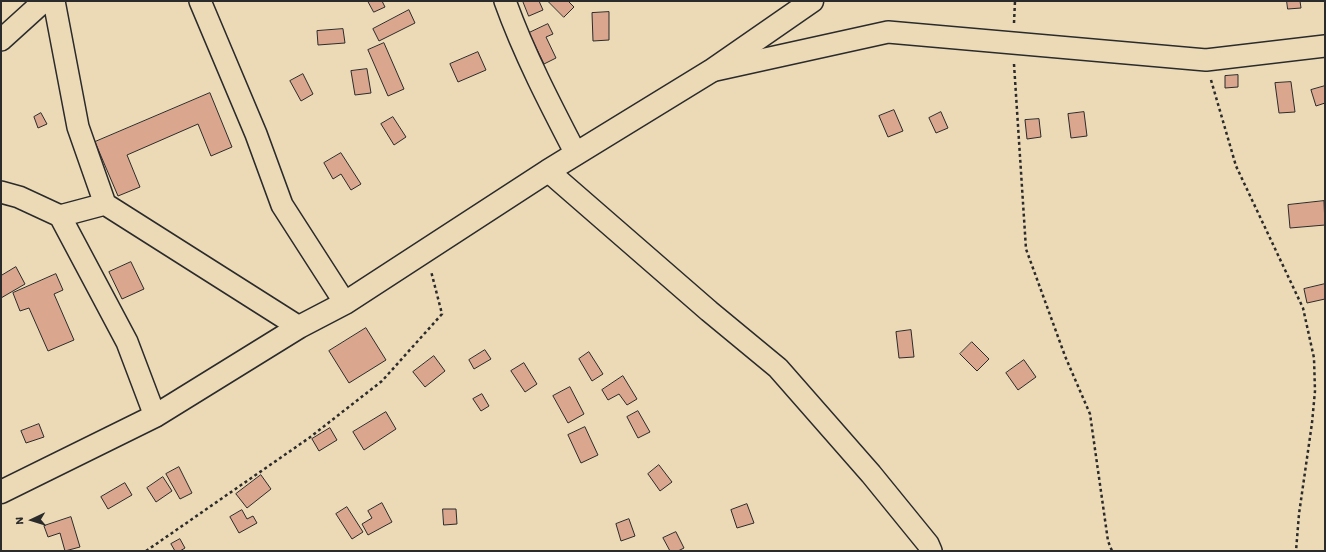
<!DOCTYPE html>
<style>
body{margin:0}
#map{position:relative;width:1326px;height:552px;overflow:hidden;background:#ecdab7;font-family:Itim,sans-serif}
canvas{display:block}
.frame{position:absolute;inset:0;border:2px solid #2b2b2b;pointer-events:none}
.north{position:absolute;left:12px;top:500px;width:40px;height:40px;-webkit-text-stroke:3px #ecdab7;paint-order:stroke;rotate:266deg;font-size:11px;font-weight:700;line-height:16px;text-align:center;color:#2b2b2b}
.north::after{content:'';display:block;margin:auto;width:14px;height:18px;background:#2b2b2b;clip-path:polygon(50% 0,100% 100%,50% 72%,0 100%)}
</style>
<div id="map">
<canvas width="1326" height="552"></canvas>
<div class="frame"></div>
<div class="north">N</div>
</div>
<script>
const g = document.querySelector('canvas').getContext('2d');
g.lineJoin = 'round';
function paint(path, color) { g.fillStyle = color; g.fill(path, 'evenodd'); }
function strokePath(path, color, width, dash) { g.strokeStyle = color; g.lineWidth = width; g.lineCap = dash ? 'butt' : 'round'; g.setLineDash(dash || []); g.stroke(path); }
const building = new Path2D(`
 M368,1H382L385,7L374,12Z
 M523,1H539L543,10L529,16Z
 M548,1H568L574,7L564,17Z
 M1287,1H1300L1301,8L1288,9Z
 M409,10L415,23L379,41L373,29Z
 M609,12V40L593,41L592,13Z
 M548,24L553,34L546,37L556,58L544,64L529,33Z
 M343,29L345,43L318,45L317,31Z
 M384,43L404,89L388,96L368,50Z
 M478,52L486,70L458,82L450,64Z
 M367,69L371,93L355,95L351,71Z
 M303,74L313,94L301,101L290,81Z
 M1238,75V87L1225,88V76Z
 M1291,82L1295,112L1279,113L1275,83Z
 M1325,86V103L1316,106L1311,90Z
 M210,93L232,147L211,156L198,124L127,155L140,187L118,196L95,142Z
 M894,110L903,131L888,137L879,116Z
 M941,112L948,128L936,133L929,118Z
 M1084,112L1087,136L1071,138L1068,114Z
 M41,113L47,124L38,128L34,117Z
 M393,117L406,137L394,145L381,124Z
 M1039,119L1041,137L1027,139L1025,120Z
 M341,153L361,184L351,190L341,174L333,179L324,163Z
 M1324,201L1325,225L1290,228L1288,205Z
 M131,262L144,289L122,299L109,272Z
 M16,267L25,284L1,298V276Z
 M56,274L63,290L54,294L74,340L48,351L29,308L20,311L13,293Z
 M1325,284V299L1307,303L1304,289Z
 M366,328L386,360L349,383L329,351Z
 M911,330L914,357L899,358L896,332Z
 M972,342L989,359L977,371L960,354Z
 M485,350L491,359L474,369L469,360Z
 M589,352L603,374L592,381L579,359Z
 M434,356L445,371L425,387L413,372Z
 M1024,360L1036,377L1018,390L1006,373Z
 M524,363L537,384L525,392L511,371Z
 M623,376L637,399L627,405L619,394L608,400L602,390Z
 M570,387L584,414L568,423L553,396Z
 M482,394L489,406L481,411L473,399Z
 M638,411L650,432L638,438L627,417Z
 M386,412L396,429L364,450L353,432Z
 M39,424L44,437L26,443L21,431Z
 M585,427L598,455L581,463L568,435Z
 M330,428L337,440L319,451L312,439Z
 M659,465L672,482L660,491L648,474Z
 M179,467L192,493L180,499L166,474Z
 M261,475L271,489L247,508L236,494Z
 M163,477L172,491L156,502L147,488Z
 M125,483L132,495L108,509L101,497Z
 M382,503L392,522L368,535L362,524L372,518L368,511Z
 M747,504L754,523L737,528L731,510Z
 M347,507L363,532L352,539L336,514Z
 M443,509H456L457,524L444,525Z
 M242,510L247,519L253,516L257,523L239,533L230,517Z
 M71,517L80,547L65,551L60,533L48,537L44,526Z
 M629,519L635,536L621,541L616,524Z
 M676,532L684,548L678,551H670L663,538Z
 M180,539L185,548L180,551H175L171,544Z`);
const path = new Path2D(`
 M1014,23L1015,1
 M1014,64L1026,249L1065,356L1090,414L1108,541L1112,551
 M1211,80L1236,166L1303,308L1314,358L1315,391L1312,423L1299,514L1296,551
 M146,551L309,438L382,381L442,314L431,271`);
const minor = new Path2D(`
 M54,1L78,127L105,204L299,327
 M200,1L256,134L282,205L345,303
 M505,1C524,54 550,104 576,154
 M1,40L44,1
 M711,71L888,32L1206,60L1325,46
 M548,171L709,311L778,368L871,474L928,544L931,551
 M1,192L19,197L60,216L127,342L155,416
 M60,216L105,204`);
const major = new Path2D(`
 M1,492L155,416L299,327L345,303L548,171L711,71L812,1`);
paint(building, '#daa68e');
strokePath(building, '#2b2b2b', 1);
strokePath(minor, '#2b2b2b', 24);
strokePath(major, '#2b2b2b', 25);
strokePath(path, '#2b2b2b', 2.5, [3, 3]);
strokePath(minor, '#ecdab7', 21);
strokePath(major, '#ecdab7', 22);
</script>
